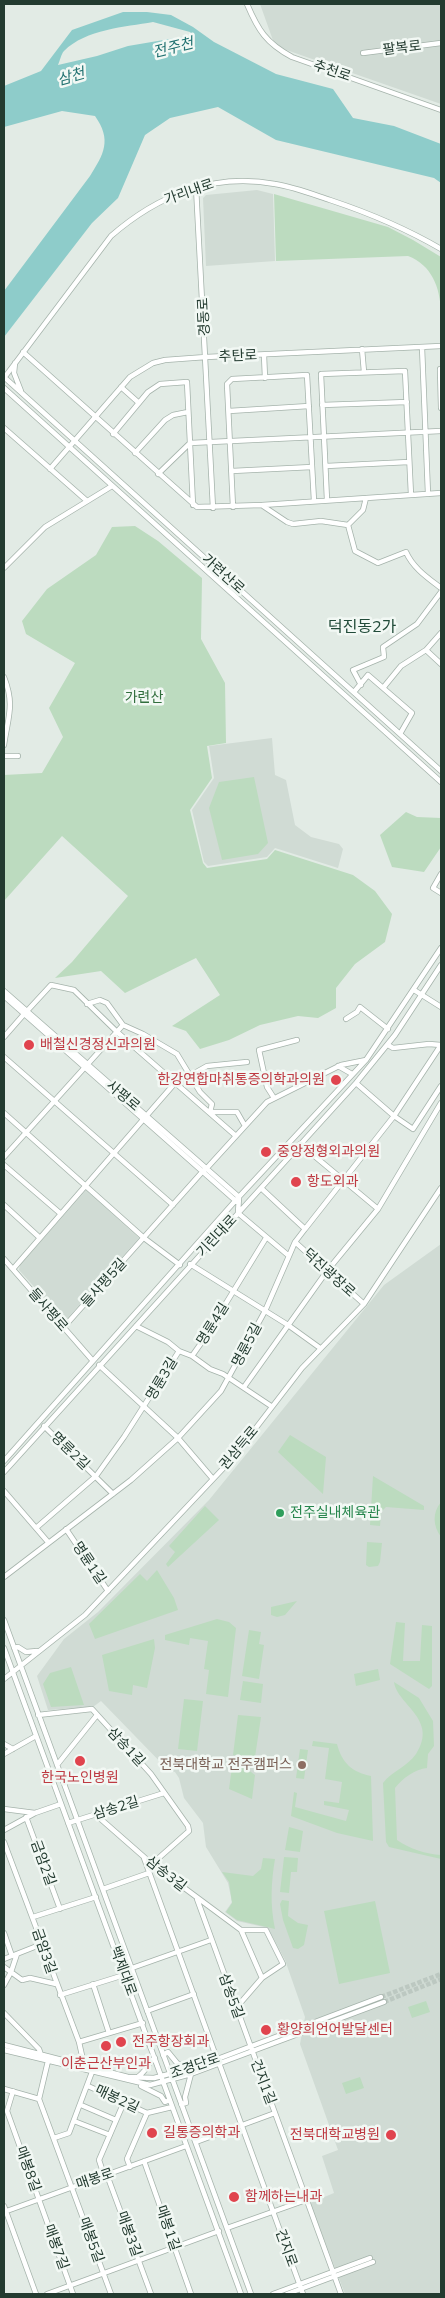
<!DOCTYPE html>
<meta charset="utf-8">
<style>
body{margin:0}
#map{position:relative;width:445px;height:2298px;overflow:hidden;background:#e2ebe5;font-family:Mulish,sans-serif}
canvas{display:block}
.frame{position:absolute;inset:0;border:5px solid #233b30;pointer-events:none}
</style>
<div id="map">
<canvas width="445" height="2298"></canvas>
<div class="frame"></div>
</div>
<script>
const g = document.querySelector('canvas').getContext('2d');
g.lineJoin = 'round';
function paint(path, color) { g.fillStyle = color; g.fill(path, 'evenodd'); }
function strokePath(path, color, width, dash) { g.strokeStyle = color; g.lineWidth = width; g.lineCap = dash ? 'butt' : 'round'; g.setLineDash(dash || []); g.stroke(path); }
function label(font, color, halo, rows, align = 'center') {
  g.font = font + ' Mulish,"Noto Sans KR",sans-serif'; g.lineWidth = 5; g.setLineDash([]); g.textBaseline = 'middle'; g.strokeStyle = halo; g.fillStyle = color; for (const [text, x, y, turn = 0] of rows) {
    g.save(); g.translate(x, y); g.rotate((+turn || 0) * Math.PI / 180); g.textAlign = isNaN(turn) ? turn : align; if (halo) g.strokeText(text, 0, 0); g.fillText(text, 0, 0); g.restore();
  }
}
const built = new Path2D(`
 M260,4H441V104L275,46Z
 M257,190L273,194L275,261L206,266L203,198L206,195Z
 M272,738L275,775L286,780L295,825L311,837L339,844L343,849L338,868L275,848L267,857L208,866L204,862L192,810L214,778L209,746Z
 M86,1190L139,1238L65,1321L19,1270L20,1265Z
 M441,1244V2294H345L310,2203L334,2193L322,2156L338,2150L300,2044L305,2017L285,1960L268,1928L237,1921L225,1912L232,1902L228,1883L206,1847L203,1823L184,1798L179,1778L175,1772L168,1770L101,1701L93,1707L48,1710L37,1676L64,1639L98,1612L209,1500L384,1285Z`);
const green = new Path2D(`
 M274,194L388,227L413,240L441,257V311C440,288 432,265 408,256L276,261Z
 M135,526L158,541L202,578L201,639L225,683L226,743L207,746L212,778L190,810L203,863L207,868L267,859L275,850L353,875L375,891L392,914L385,942L355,964L336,988V1008L318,1018L298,1016L260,1025L229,1040L200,1049L186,1031L172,1026L220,995L196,958L125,993L101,971L55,978L72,962L128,896L62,836L4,901V775L42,773L63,737L49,708L75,663L26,634L22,621L47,589L96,555L112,527Z
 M254,777L268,843L258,854L222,860L209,808L219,782Z
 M406,812L417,817L441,818V847L424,872L392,867L380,835Z
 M290,1435L326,1457L323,1494L278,1452Z
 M373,1476L424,1506V1510L386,1507L381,1512L380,1526L370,1525Z
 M441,1502V1537C433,1526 432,1513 441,1502Z
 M205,1506L219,1520L168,1567L166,1564L175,1552L169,1546Z
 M367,1542L382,1543L380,1562L378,1566L369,1567L366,1565Z
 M157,1570L174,1598L178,1610L95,1639L89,1624L140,1574L147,1581Z
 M297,1601L285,1615L277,1617L271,1615V1607Z
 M217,1619L229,1622L236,1628L228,1697L206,1694L209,1670L204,1669L208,1641L190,1638L189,1645L165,1640V1635Z
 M396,1622L405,1623L403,1661H420L422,1625L432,1626V1686L429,1689L390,1664Z
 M249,1630L261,1632L259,1644L264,1645L259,1679L242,1676Z
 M154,1639L155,1648L147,1688L133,1685L132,1695L109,1691L102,1655Z
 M71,1667L84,1705L51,1707L43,1684L50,1673Z
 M378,1669L380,1680L356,1686L354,1674Z
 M243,1681L263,1684L261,1703L240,1700Z
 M394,1682L419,1698L433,1721L434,1746L428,1754L427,1768C415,1769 403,1778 395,1788L397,1840C410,1849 426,1854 441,1855V1859L389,1847L386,1842L383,1783C392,1771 407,1767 416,1754C439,1719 397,1705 394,1682Z
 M184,1699L203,1701L197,1751L178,1749Z
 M238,1715L261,1717L255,1757L233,1755Z
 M313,1741L337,1744C342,1763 352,1772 371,1776L373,1841L337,1833L291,1816L294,1792L297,1793L295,1807L346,1821L349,1810L324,1805V1801L339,1803L342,1782L325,1779L329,1748L312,1746Z
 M300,1749L308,1750L304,1779L296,1778Z
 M232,1767L247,1769L255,1775L252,1799L229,1789Z
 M289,1827L303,1831L300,1852L285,1850Z
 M284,1857L298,1858L297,1872H291L289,1893L280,1892Z
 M263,1858L275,1859C271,1883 270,1904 275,1929L237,1920L226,1912L232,1903L229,1882L222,1872L253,1876L261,1869Z
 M282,1900L289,1901L288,1916L298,1923L308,1925L304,1945L298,1949L293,1948L283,1920L280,1904Z
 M375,1901L390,1973L339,1984L324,1911Z
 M426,2001L430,2012L412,2018L408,2007Z
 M360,2077L364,2088L346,2094L342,2083Z`);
const water = new Path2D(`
 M123,12H147L171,15L193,27L214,42L276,74L333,89L353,118L394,126L441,144V183L434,178L276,140L218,107L170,118L145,135L118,198L92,223L4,337V291L90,176C104,154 112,140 95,116L62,111L4,127V86L41,71L72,30ZM153,22L190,32L193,35L128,46L97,56L58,65C60,61 61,54 64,51C86,29 125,27 153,22Z`);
const minorTunnel = new Path2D(`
 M381,1997L441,1974
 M384,2002L441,1979`);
const minor = new Path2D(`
 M247,4C258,30 266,43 292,57L441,110
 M363,53L441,43
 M196,187L213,508
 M422,347L428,494
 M362,349L364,372
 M23,352L197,507L262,505L441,493
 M264,355L265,378
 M15,363L14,373L21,391
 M441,369H440L441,408
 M4,377L441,771
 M4,378L111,236C157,196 213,172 275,184C294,187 312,194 330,200C369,213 405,228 441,249
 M121,387L139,403
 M4,388L441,782
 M322,405L407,402
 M229,411L309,406
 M4,428L87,501
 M113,434L148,392L160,384L187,382L193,505
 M135,453L165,420L173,415L188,412
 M326,466L409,462
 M50,469L130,377L153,363L165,360L206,357L441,346
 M232,471L312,467
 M158,474L190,443L441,431
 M366,498L363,510L348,525L355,551L378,563L406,552C413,568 428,578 441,588
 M327,500L321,374L405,371L411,495
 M263,506L287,522L293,524L321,521L348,525
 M233,507L227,384L232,379L307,375L314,501
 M4,568L45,527L112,486
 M426,650L441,664
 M4,677C15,705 8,717 4,745
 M361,685L353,670L384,657L383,647L417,624L441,592
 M383,688L401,666L426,650L441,633
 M354,692L368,675L412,713L400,734
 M4,756H18
 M441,874L433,888L441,893
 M414,990L441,1007
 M4,991L239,1197L238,1213
 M4,996L237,1202
 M87,1004L100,1000L107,1003L123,1025L143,1034L177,1054L200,1092L212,1104L210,1112H237L245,1126
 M27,1011L51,985L74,990L116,1031L236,1136
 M346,1019L357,1012L360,1007L388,1029
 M4,1037L25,1013
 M388,1045L393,1048L429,1044L441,1045
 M4,1057L173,1205
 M338,1066L352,1074
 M191,1075L207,1066L247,1062
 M356,1083L394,1116L413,1129L441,1086
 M274,1098L267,1087L259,1050L297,1040
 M4,1113L144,1238L180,1265
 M300,1144L378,1209
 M4,1157L123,1025
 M4,1165L61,1214
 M206,1169L267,1102L341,1065L366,1060
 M261,1188L305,1229L295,1242
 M4,1205L40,1238
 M238,1213L289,1256L295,1242L364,1304
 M305,1229L394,1116L441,1045
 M4,1259L93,1361
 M190,1264L288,1325L320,1348
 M13,1269L175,1083
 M136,1326L168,1342L179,1351L192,1356L210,1369L223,1374L271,1406
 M64,1327L203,1171
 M192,1356L204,1339L266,1238
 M99,1365L178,1438L213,1479
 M244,1387L327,1271L378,1209L441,1103
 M44,1426L113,1494
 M4,1461L236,1200L366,1060L441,948
 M4,1472L356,1083L395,1035L441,965
 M4,1491L48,1542
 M36,1528L96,1476L124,1437L179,1351
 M66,1529L108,1591
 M4,1577L131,1480L178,1438L221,1391L265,1311L289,1256
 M4,1620L251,2294
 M4,1648L241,2294
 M14,1648L18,1647L26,1652L37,1651
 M4,1679L85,1615L232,1459L302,1368L364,1304L441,1188
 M38,1715L92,1709L151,1774L188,1826L189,1831L152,1864
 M4,1744L13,1749
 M4,1754L36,1736
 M57,1765L97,1715
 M4,1809L35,1813L61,1804
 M95,1814L152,1864L241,1930L262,1978L236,2008
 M26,1817L60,1909
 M68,1823L164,1793
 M4,1830L35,1813
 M4,1842L79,2042L83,2060L81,2065
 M144,1858L217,2059
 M103,1889L149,1873
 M197,1899L341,2294
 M33,1917L96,1897
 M241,1930H266L283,1964L262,1978
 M4,1933L12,1956
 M4,1959L42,1944
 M4,1967L22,1980L30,1978L56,1984
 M132,1968L211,1940
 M93,1984L109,2033
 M4,1985L11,1972L17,1954
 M60,1995L124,1975
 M147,2011L194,1994
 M4,2013L39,2049L41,2055
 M79,2042L143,2023
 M4,2045L128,2077L154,2078L199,2066L381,1997
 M4,2050L150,2085L191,2074L384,2002
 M163,2055L168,2052L177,2063L189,2069
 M48,2061L39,2099L111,2294
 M219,2063L303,2294
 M136,2078C147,2072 147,2063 155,2058
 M88,2086L147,2113L127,2159L130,2167
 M141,2086L161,2096L165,2102L170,2100
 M4,2089L39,2099
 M13,2091L7,2111L73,2294
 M181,2104L186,2103L185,2097L191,2074
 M81,2105L116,2120
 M147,2113L172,2107
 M74,2121L110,2135
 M54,2138L69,2133L92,2072
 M196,2142L275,2113
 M144,2161L191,2294
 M104,2175L99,2160L124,2102
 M107,2175L151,2294
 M4,2206L36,2294
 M4,2212L186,2146
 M227,2228L306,2200
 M47,2294L219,2231
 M273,2294L370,2258
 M287,2294L373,2262`);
const markers = [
 [29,1045,6,"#e0444e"],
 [336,1080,6,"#e0444e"],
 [266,1152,6,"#e0444e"],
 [296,1182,6,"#e0444e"],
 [280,1513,5,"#2e9e5b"],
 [80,1761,6,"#e0444e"],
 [302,1765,5,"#8d6e63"],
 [266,2030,6,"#e0444e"],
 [121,2042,6,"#e0444e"],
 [106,2046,6,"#e0444e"],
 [152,2133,6,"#e0444e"],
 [391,2135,6,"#e0444e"],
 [234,2197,6,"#e0444e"]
];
const streetNames = [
 ["팔복로",402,48,-7],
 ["추천로",332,71,19],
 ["가리내로",189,192,-19],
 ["경동로",204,317,-93],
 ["추탄로",238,356,-2],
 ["가련산로",223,574,42],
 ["사평로",123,1096,40],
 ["기린대로",217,1236,-47],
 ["덕진광장로",329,1273,42],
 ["들사평5길",104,1283,-48],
 ["들사평로",48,1310,49],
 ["명륜4길",213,1324,-58],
 ["명륜5길",247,1345,-62],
 ["명륜3길",162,1379,-59],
 ["권삼득로",239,1448,-50],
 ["명륜2길",70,1451,44],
 ["명륜1길",89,1563,56],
 ["삼송1길",126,1747,47],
 ["삼송2길",116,1808,-17],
 ["금암2길",43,1863,70],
 ["삼송3길",166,1874,38],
 ["금암3길",44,1951,71],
 ["백제대로",123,1971,70],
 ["삼송5길",231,1996,70],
 ["조경단로",195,2066,-19],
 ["건지1길",263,2082,69],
 ["매봉2길",117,2099,25],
 ["매봉8길",28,2169,70],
 ["매봉로",95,2179,-19],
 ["매봉1길",168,2228,71],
 ["매봉3길",129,2234,70],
 ["매봉5길",91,2240,70],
 ["매봉7길",56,2247,70],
 ["건지로",286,2248,70]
];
const parkNames = [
 ["가련산",144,698]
];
const healthNames = [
 ["배철신경정신과의원",40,1045],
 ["한강연합마취통증의학과의원",325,1080,"right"],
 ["중앙정형외과의원",277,1152],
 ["항도외과",307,1182],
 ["한국노인병원",80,1778,"center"],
 ["황양희언어발달센터",277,2030],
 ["전주항장회과",132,2042],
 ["이춘근산부인과",106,2064,"center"],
 ["길통증의학과",163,2133],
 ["전북대학교병원",380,2135,"right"],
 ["함께하는내과",245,2197]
];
const leisureNames = [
 ["전주실내체육관",290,1513]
];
const educationNames = [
 ["전북대학교 전주캠퍼스",292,1765]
];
const waterNames = [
 ["전주천",173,48,-14],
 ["삼천",71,77,-16]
];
const quarterNames = [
 ["덕진동2가",362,627]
];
paint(built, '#d0dbd4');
paint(green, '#bcdbbf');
paint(water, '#8eccca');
strokePath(minorTunnel, '#bcc8c1', 4.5, [4.5, 2]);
strokePath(minor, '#a5b3ab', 6);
strokePath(minor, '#fff', 4.5);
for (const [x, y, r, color] of markers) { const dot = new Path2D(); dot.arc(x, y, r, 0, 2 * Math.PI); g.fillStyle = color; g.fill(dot); strokePath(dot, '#f2f8f4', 2); }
label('14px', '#233b30', '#f2f8f4', streetNames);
label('14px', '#316e3d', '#f2f8f4', parkNames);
label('14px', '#be3a42', '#f2f8f4', healthNames, 'left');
label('14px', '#27864d', '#f2f8f4', leisureNames, 'left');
label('14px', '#785e54', '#f2f8f4', educationNames, 'right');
label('italic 15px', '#227271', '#f2f8f4', waterNames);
label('16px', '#214b39', '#f2f8f4', quarterNames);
</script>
